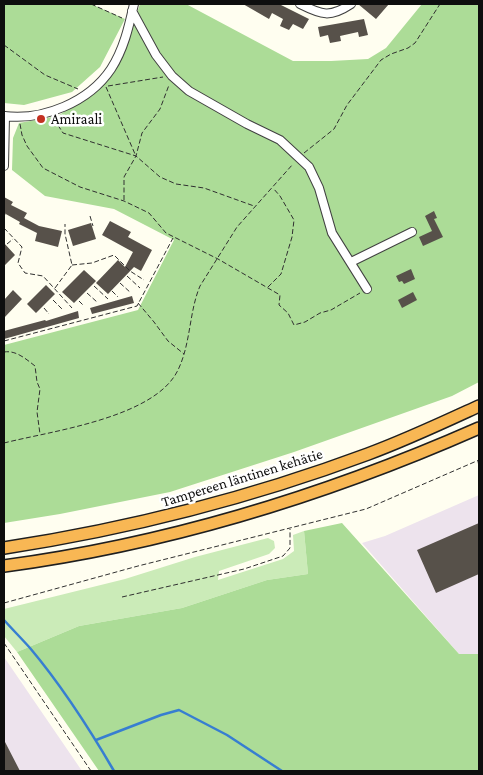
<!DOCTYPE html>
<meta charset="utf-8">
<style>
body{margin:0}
#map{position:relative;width:483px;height:775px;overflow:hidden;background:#fffef0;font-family:"Crimson Pro",serif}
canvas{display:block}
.frame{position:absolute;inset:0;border:5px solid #0e0e0e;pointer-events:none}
</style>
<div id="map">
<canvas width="483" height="775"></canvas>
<div class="frame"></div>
</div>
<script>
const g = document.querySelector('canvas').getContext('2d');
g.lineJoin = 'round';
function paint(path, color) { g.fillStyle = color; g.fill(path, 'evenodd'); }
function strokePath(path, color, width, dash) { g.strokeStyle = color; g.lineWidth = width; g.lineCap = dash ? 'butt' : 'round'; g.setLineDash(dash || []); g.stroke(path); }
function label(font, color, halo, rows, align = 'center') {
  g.font = font + ' "Crimson Pro",serif'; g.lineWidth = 5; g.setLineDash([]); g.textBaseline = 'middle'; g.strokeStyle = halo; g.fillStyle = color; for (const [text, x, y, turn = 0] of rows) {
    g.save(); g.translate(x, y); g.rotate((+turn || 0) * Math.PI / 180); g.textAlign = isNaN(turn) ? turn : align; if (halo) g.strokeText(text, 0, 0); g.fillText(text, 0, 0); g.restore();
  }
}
const industrial = new Path2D(`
 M479,495V654H459L362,543L385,536Z
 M4,657L82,771H4Z`);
const green = new Path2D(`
 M304,531L308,574L267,580L182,608L79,626L17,652L4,636V609L125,579L195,557L268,538L274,541L275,548L269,554L219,571L218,580L283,559L294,551L293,535Z`);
const forest = new Path2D(`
 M4,4H91L125,19L100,67L72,92L24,105L4,103Z
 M140,4H186L293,61H331L368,59L386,48L422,4H479V382L452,396L294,452L170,492L60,514L4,523V345L138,310L174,240L114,209L45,196L12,170L13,138L19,123L58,116L97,89L127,43Z
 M342,523L459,654H479V771H99L17,652L79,626L182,608L267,580L308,574L304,531Z`);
const stream = new Path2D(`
 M4,620C12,629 21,638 30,648C62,686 89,728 114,771
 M96,740L161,715L179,710L227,735L282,771`);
const building = new Path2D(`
 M243,4H279L309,19L303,29L293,24L289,30L280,26L283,19L272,13L269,19Z
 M358,4H389L376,19Z
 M364,19L368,35L359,37L358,32L340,36L341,41L330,43L328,35L320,37L318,27Z
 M4,197L13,202L11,205L27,213L24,218L39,226L62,231L58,247L35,241L37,233L19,224L20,222L4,213Z
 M434,211L437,218L434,219L443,237L423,246L419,237L432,231L425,216Z
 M110,221L131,232L128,237L152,250L141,271L134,267L108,294L96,283L118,260L125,267L133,252L102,235Z
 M91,223L96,239L73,246L68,230Z
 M4,243L15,255L4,266Z
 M411,269L415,279L404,284L402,281L399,282L396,276Z
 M84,270L96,281L74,303L62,292Z
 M46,285L55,294L36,313L27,304Z
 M13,290L22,299L4,318V300Z
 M413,292L417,300L402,308L398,300Z
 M132,296L134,303L92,314L90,308Z
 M78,311L79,318L4,339V331L45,320L46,321Z
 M479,523V574L436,593L417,550Z
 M4,740L20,771H4Z`);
const path = new Path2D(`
 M91,4L122,18
 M4,45L45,75L78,89
 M108,86L163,77
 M106,87L135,154
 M54,119L63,133L136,156L160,177L176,184L204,188L254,206
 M20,124L22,135L27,146L43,168L80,187L124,201L149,213L166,233L218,259L280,295L279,305L288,313L294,325L305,322L320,313L331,310L360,293
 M304,153L334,129L347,105L381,60L391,54L408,48L415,43L440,4
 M124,200V177L136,156L142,133L160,109L169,85
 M4,216L5,214
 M90,216L93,226
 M4,228L22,247L18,263L25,273L43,276L72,308
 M7,244L13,239
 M72,265L92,263L114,255L130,271L144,280
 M127,276L140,288
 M120,283L131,293
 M94,286L108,299
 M268,287L281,274L292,237L294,220L280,196L273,188
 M55,288L72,265L65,234V224
 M112,291L118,297
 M87,293L97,302
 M53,300L63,310
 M79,301L84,306
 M138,303L154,322L168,341L184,354
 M44,308L49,314
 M4,341L137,306L173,238
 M4,352C16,350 26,359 35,366L37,382L40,389L37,412L40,434
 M4,443C51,431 155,418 178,370C191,343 189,312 200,286L237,227L293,164
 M478,461L479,467
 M122,597L244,569L283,556L290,548V529
 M4,603L138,566L366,509L479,460
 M4,643L91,771`);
const minor = new Path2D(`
 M300,4C322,15 330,18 351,4
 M132,11L156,55L172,76L189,91L247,124L280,140L309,167L319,188L332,233L367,289
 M4,116C43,121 89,102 111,69C124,49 129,26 134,4
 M4,166L5,116
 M351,262L412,232`);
const highway = new Path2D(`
 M4,548C128,529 250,498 368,454C406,440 442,423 479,406
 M4,566C169,544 327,495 479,428`);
const markers = [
 [41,119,5,"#c33122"]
];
const poiNames = [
 ["Amiraali",51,119]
];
const streetNames = [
 ["Tampereen läntinen kehätie",242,478,-17]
];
paint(industrial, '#ede3ed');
paint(green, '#cbebb8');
paint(forest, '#acdc97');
strokePath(stream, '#377ed1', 2.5);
paint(building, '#57514a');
strokePath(minor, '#414141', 10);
strokePath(highway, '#1f1f1f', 14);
strokePath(path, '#303030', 1, [5, 2.5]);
strokePath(minor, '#fff', 8);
strokePath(highway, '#f8b754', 11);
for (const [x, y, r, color] of markers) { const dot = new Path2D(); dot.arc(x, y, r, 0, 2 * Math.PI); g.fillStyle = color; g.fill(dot); strokePath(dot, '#fff', 2); }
label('15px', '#0e0e0e', '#fff', poiNames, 'left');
label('15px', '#0e0e0e', '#fff', streetNames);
</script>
